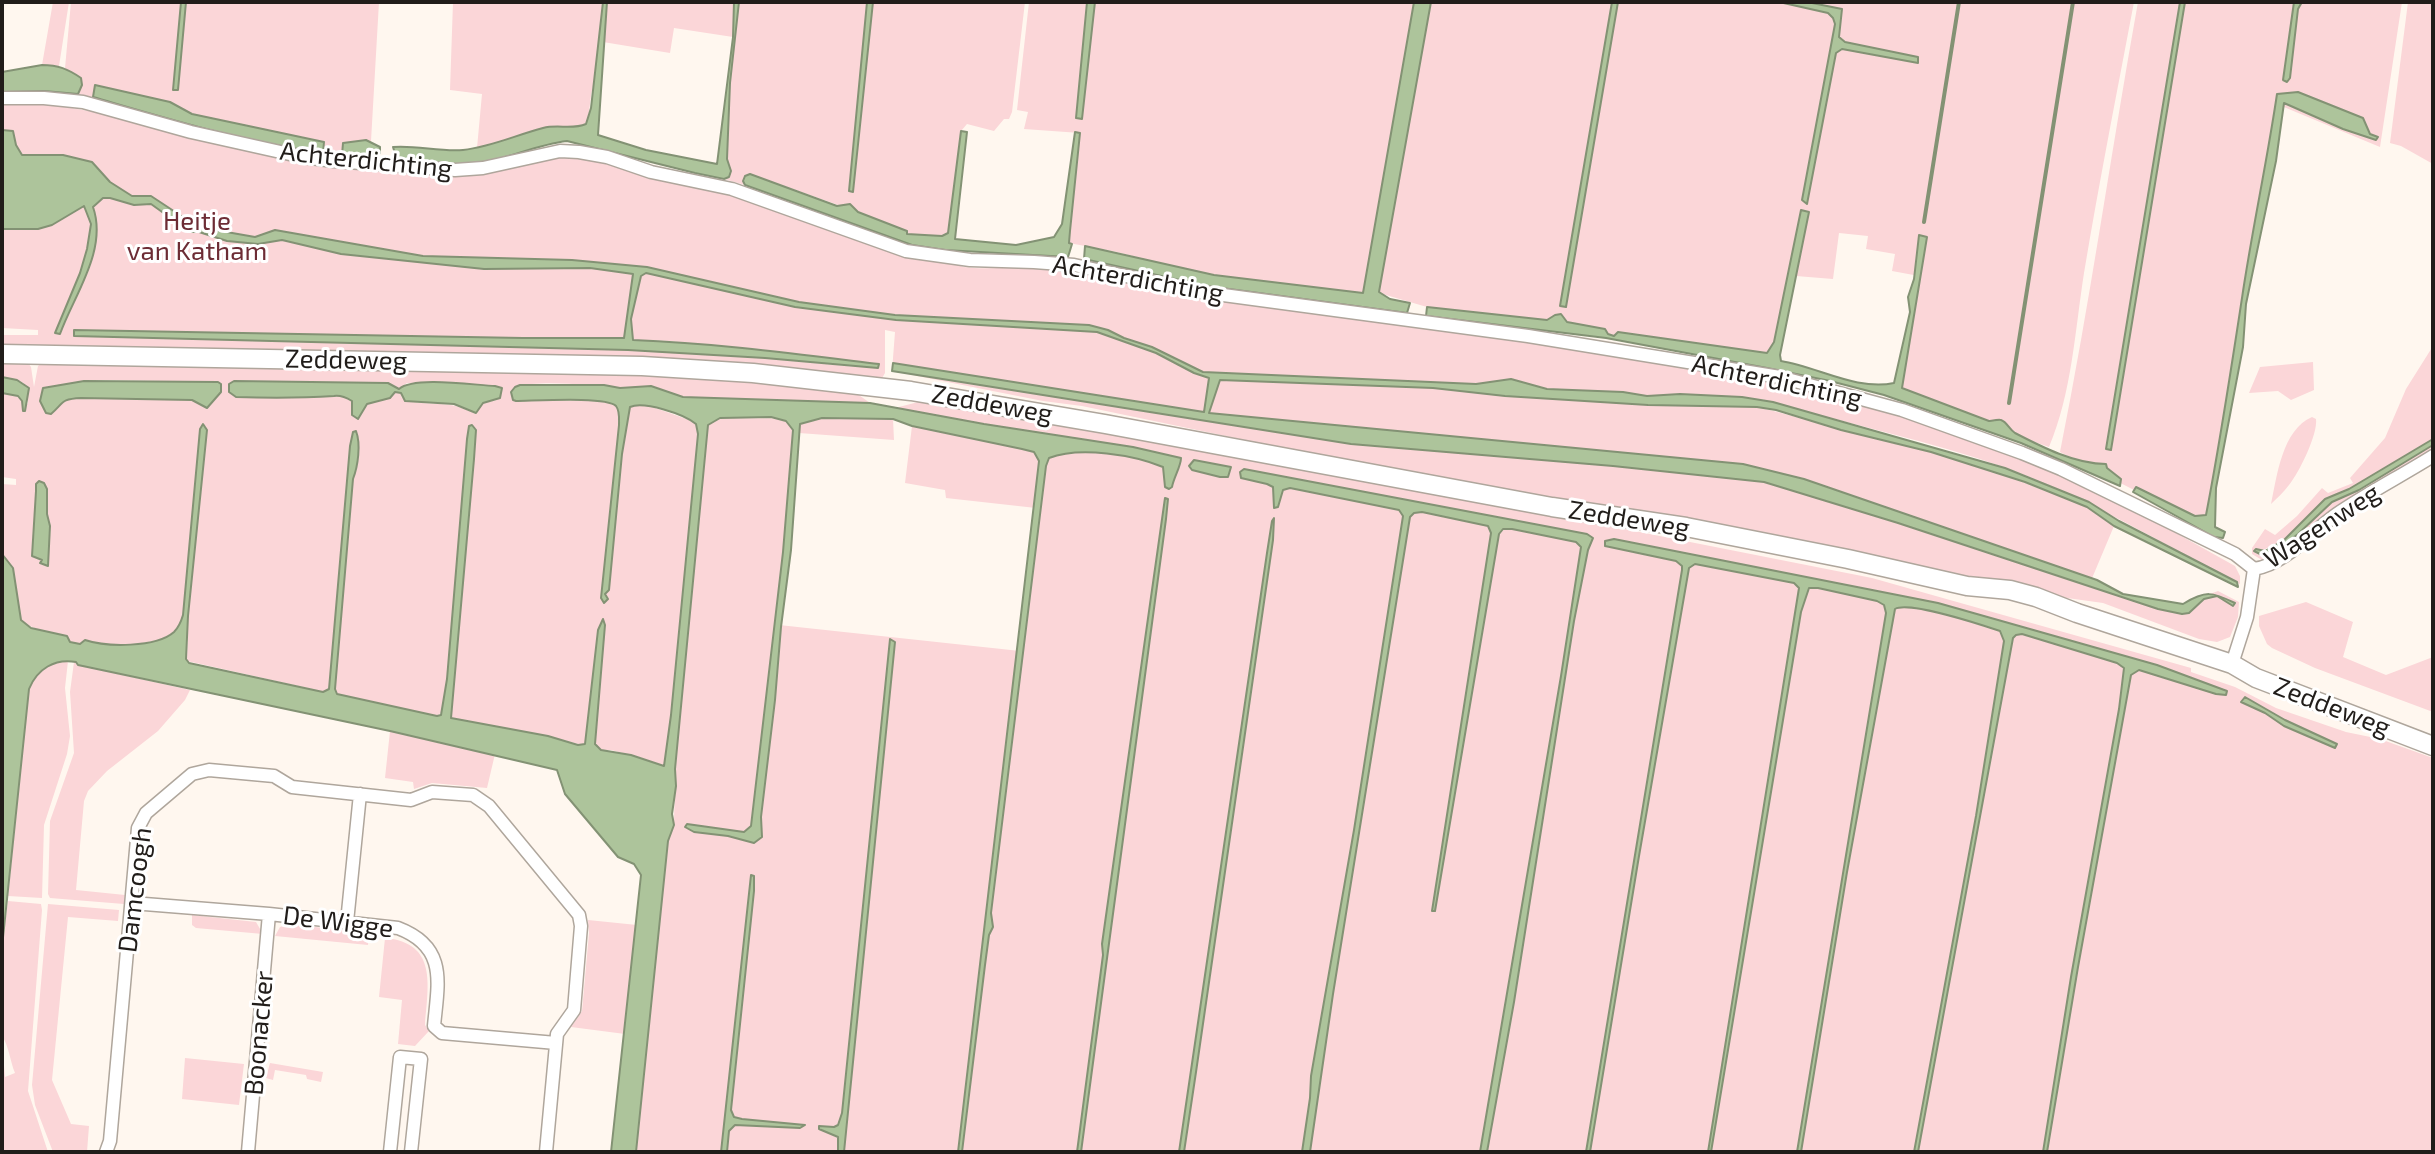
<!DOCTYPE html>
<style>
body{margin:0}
#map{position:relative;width:2435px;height:1154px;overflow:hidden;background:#fff7ef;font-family:"Exo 2",sans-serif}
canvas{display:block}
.frame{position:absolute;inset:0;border:4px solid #211d1a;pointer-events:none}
</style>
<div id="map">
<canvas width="2435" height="1154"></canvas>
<div class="frame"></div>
</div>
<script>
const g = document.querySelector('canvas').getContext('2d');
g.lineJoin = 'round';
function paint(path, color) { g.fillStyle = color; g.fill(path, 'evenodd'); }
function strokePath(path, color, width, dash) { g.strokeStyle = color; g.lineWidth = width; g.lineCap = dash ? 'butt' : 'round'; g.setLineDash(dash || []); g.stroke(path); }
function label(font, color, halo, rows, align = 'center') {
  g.font = font + ' "Exo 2",sans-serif'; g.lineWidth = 6; g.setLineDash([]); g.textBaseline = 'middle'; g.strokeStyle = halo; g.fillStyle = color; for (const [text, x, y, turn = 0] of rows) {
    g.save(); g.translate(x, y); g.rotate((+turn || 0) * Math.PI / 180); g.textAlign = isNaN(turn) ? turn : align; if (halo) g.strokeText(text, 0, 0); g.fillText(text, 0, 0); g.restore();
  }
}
const green = new Path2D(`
 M53,2H69L59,66L42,65Z
 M71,2H181L174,90L178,89L186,2H379L371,141L343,143L342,155L323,153L324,142L192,114L170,102L95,86L93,97L78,94L82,85L65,68Z
 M453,2H603L595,81C590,91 590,111 587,124C572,131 556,124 541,129C519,135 499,143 477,148L482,94L450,90Z
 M607,2H734L733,37L674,28L670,53L603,42Z
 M739,2H867L849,190L853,191L873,2H1025L1012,112L1009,119H1004L994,131L967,124L961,131L948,233C938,238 926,233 914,236L858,212L750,174L743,181L745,185L724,179L729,177L727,159L730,83Z
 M1029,2H1414L1363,294L1214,275L1182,269L1117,252L1069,243L1080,133L1024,129L1028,112L1017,110Z
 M1431,2H1612L1560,306L1566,307L1618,2H1779L1828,13L1833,18L1835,24L1802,200L1807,204L1836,53L1842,49L1917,63L1918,57L1845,42L1839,37L1832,8L1807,2H2134C2117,92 2099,183 2084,273C2075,330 2072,393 2049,447L1899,395L1919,276L1892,271L1895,254L1866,249L1868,236L1839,233L1833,279L1796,276L1780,355L1775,362L1427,307L1379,293Z
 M2138,2H2402L2380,147L2279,105L2208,528L2060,452C2090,303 2111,152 2138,2Z
 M2408,2H2433V164L2401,146L2390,143Z
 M44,103L94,112L280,159L438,175L481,173L547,155L593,156L630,172L713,188L964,267C993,271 1021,264 1051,267C1098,271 1146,284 1191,296L1557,346L1790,382L1848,402L1906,417L1989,445L2106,494L2235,566L2240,576V584C2163,544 2088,498 2006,468C1931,441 1850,425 1773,402L1760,399L1758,407L1931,452L1997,472L2087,507L2114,526L2090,583L2141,600L2180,605L2218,591L2239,602L2238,617L2230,637L2217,642L2199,639L2103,603L2060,597L1905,562L1293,450L1082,406L1043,401L892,371L895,332L885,330V373L881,380L2,347V335H38V330L2,328V229H38L84,205L2,183V104ZM634,274L641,276L631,320L633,340L670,341L857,367L765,358L628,350L74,336L624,338Z
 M2433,346V439L2349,489L2325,499L2284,540L2261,551L2264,556L2279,549L2298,534L2332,502L2359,490L2433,445V451L2273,558L2262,560L2252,554V548L2265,529L2275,535L2297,516L2322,488L2328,493L2353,483L2350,478L2385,438L2406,389Z
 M2,361L28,363L31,367L34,387L38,366L43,362L629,372L852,390L870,403L683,397C673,394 663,389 653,387C642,385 633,389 622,388C592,386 544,379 515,387L516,401L601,400L624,407L647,405L692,421L709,423L720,418L893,419L894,440L799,433L779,625L1020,651L1036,508L946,498L945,490L905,483L912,426L1022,449L1034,452L1041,461L1055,455L1070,453L1075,437L1044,435L895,408L926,400L1594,523L1872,578L2191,668V672L2235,687L2276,708L2346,732L2380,739L2433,758V1152H636L668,841C669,835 674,828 674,823C674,805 676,787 675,769L657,766L642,758L611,750H601L548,736L451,718L475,427L468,430L447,679L443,711L437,716L337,694L335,689L353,479L357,468L353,432L346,492L330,680L329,689L325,692L187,661L188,616L204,464L206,426L200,429L186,589C184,602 185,617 178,627C164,648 107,647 85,640L80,644L70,642L67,636C51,633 34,631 21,620L13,569L2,554V484L16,485V479L2,477V393L13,394L28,404V388L22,382L2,377ZM102,380L218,382L221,385V392L210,403L202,406L192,400L81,398C71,399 60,399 56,410L46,387ZM234,381L388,383L399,389L407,383L462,384L469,385L497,400L483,403L469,411C447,399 423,408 402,398L401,393L395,392L390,398L367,404L360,417L352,415V401C347,398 340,395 334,396C302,398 269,398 236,397ZM39,481C51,488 46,499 47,512C47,516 49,520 50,525C52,538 46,553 42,565L40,563L42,560L32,555L36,491V484ZM2132,658L2192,678L2216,694L2139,670ZM2246,697L2285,720L2337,745L2334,747L2284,726L2265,713L2241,702Z
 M2313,362L2314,390L2291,400L2278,391L2249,393L2260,367Z
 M2312,417L2316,419C2318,434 2299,473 2289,485C2284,492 2277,498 2271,504C2277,476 2282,430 2312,417Z
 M2306,602L2353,622L2343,657L2386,675L2433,657V712L2315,668L2272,648L2267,644L2259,626V616Z
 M66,660L68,661L65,688L70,736L67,754L44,825L42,898L8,896L29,689C37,669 48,666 66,660Z
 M74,662L78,665L190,690L185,700L158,731L107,771L88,791L84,801L76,890L125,895L124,904L50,898L48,894L50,821L74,753L70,692Z
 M390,731L495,754L487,788L432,783L414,789L413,782L385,778Z
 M8,901L41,904L42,910L28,1091L48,1152H2V1043L5,1077L15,1073C10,1061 9,1046 2,1036V947Z
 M48,904L119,910L118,921L68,917L52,1080L71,1124L89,1126L87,1152H53L35,1105L32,1085Z
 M192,915L256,922L263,934L196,928L192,925Z
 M588,920L637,925L625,1034L571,1027L582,1011L589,933Z
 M288,924L369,933L368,945L275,936L280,927Z
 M385,938C438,943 428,985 425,1025L429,1031L415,1046L398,1044L402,1000L379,997Z
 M185,1058L244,1064L239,1105L182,1099Z
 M270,1063L323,1072L321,1082L307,1079L306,1075L275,1070L273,1080L266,1078Z`);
const water = new Path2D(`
 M181,2H186L178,90H173Z
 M603,2H607L598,135L646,150L717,164L733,37L734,2H739L730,83L727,159L731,171L729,177L724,179L695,173L567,141C533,145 502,162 467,165C445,167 420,162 397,160L393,147C416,145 440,152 463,150C491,147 516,135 543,128C558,124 572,130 586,124L591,108Z
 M867,2H873L853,192L849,191Z
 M1087,2H1095L1082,119L1076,118Z
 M1414,2H1431L1379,292L1390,299L1410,303L1407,313L1207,286L1084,259L1085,246L1214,275L1363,293Z
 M1612,2H1618L1566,307L1560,306Z
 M1779,2H1807L1842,9L1839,37L1845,42L1918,57V63L1842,49L1836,53L1807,204L1802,200L1835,24L1833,18L1828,13Z
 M2180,2H2185L2111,450L2106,449Z
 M2294,2H2302L2298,9L2290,78L2287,82L2283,80Z
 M42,65C58,65 68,69 81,78L82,85L78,94L44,91L2,92V72Z
 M95,85L170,102L192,114L324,142L323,153C244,142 169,119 93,97Z
 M2298,92L2363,118L2370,134L2378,137L2376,140L2343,129L2284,103L2276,161L2246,304L2243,347L2216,488L2215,527L2225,532L2223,538L2214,537L2133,492L2136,487L2195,516L2206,515C2220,443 2231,370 2242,298C2252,230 2267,162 2277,94Z
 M2,130L13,131L16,145L22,155H63L92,162L110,182L132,196H151L198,227L255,237L275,230L423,256L572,260L647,267L799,302L895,315L1089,325L1108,330L1124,338L1152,347L1203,372L1476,384L1511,379L1547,389L1623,392L1647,396L1680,394L1742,397L1773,402L2005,468L2089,502L2119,521L2237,582L2238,587L2114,526L2087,507L2025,482L1931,452L1841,430L1776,410L1757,407L1648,405L1505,396L1433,388L1220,380L1209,413L1743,464L1804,479L2097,580L2123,594L2183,604C2206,590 2212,592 2235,603L2233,606L2217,596L2204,599L2189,613L2182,614L2158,609L1898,523L1764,482L1613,466L1351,444L892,371L893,363L1204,412L1209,378L1194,373L1156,353L1097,332L896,320L795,307L646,273L641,276L631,319L633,340C715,343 797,354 879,364L878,368L765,358L628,350L74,336V330L523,338H624L633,274L590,268L484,269L341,254L282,240L258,244L227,241L199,232H190L151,204L134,205L110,198H103L93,207C108,250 74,295 60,334L55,333L80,273L87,249L91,224L84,206L52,225L38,229H2Z
 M961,131L967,132L955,239L1016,245L1054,237L1062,224L1075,132L1080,133L1070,231L1069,243L1072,244L1068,257L945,250L912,245L745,185L743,181L745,176L750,174L837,206L850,204L858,212L907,231V234L942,236L948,233Z
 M366,140L380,147V153L376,157L342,155L343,143Z
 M1801,210L1809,212L1780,355L1781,361C1818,367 1857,391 1894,383L1910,312L1908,297L1914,279L1919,235L1927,237L1902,388L1989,421C1990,421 2000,419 2001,420C2007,422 2009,429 2015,433C2042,447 2075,464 2106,464L2107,468L2121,479L2120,486L2021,443L1884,395L1830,381L1767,368L1606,338L1426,316L1427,307L1547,320L1555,315L1561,314L1567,322L1605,329L1608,334L1614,336L1618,332L1767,353L1774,342Z
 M2,377L17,380L29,388L25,411H23L22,401L18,396L2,393Z
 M84,381L218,382L221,384V392L207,408L192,400L81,398C60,399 64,403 51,414L46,413L40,401L43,388Z
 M234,381L388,383L399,389C414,376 473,385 495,386L502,388L500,398L483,403L476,413L454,404L405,401L401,393L395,392L390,398L367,404L358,419L352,415V401C347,398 341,395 334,396C302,398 269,398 236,397L229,392V384Z
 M520,385H604L620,388L651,386L683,397L870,403L984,424L1133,447L1181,458C1181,466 1174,477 1172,487L1169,489L1165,487L1163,467C1134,455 1080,446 1049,458L1046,466L991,913L993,927L989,935L985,965L962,1152H958L1039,461L1034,452L1022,449L912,426L893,419L822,418L800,424L791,550L781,627L775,700L761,817L762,837L754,843L728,836L694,832L685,827L687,824L744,832L751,826L783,552L793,430L786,421L771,417L720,418L708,425L675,769L676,786L672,814L674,825L668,841L636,1152H611L641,875L634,864L618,857L565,794L557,770L390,731L78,665L76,662C55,658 37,669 29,689L2,947V554L13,568L21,620L31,628L67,636L70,642L80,644L85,640C106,647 156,648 174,632C179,627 181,622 183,615L200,429L203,424L207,430L188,616L186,659L189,663L323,692L329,689L350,446L353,432L356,431C361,444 358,466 353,479L335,689L337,694L437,716L441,715L447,679L467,439L469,426L472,425L476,430L474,459L451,718L548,736L578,745L585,744L598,630L603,619L605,625L595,744L601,750L631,755L664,766L671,715L698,434L696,424C684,414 644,401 630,407L622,454L609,590L605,594L608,599L604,603L601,598L619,425C619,419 620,411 616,406C607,396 533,401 516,401L513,400L511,392L515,387Z
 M2433,439V445L2359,490L2332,502L2298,534L2279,549L2264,556L2254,551L2256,549L2265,551L2284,540L2325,499L2349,489Z
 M1194,460L1231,467L1228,477H1220L1192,470L1189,466Z
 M1244,469L1587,534L1593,538L1588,550L1574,621L1514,1002L1487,1152H1480L1561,676L1581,547L1576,542L1512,529H1503L1499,534L1435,911H1432L1491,533L1488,526L1422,512L1414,513L1410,517L1333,994L1310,1152H1302L1310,1098L1311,1076L1354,830L1403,516L1399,510L1290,488L1283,490L1278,507L1274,508L1273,487L1267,484L1241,478L1240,472Z
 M39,481L44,483L47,489V514L50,526L48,566L40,563L42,560L32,556L36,491V484Z
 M1165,498L1168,499L1166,519L1081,1152H1077L1103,955L1102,944Z
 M1274,518L1273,540L1196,1072L1184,1152H1179L1267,553L1272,521Z
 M1614,539L1938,603L2157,665L2227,691L2226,695L2216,694L2139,670L2131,675L2078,967L2047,1152H2043L2071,977L2119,709L2124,668L2117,663L2022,634L2016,635L2013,638L1918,1152H1914L1976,816L2004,641L2000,631C1982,625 1909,601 1895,609L1847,872L1801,1152H1797L1886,613L1884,605L1877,601L1818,588H1809L1801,612L1711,1152H1708L1799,588L1794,583L1695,564L1689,568L1639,856L1590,1152H1586L1682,570V566L1676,561L1605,546V541Z
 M890,639L895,642L844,1152H838V1137L819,1129V1126L834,1127L838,1125L842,1113Z
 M2245,697L2285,720L2337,744L2335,748L2284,726L2265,713L2241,702Z
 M751,875L754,876V891L731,1110L734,1117L742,1119L805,1125L800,1128L735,1125L729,1131L727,1152H721Z`);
const stream = new Path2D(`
 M1924,222L1959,2
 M2009,403L2073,2`);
const street = new Path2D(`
 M2,98H44L83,102L191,132L303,157L334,161L455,170L483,168L560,151L579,152L607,157L651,172L732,189L906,251L970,260L1034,262L1074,265L1201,292L1528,336L1780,377L1902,410L2022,453L2061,469L2235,554L2254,569
 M2254,569C2286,564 2311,532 2337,514C2368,493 2401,476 2433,456
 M2232,664L2247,617L2254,569
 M132,903L269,914L398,928C448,947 438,983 434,1026L442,1033L556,1043
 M347,922L360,794
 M106,1152L110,1141L138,828L146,813L192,774L209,770L274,776L292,787L411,800L432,792L473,795L489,806L579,915L581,926L574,1010L557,1034L546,1152
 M248,1152L269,914
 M390,1152L400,1057L421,1059L411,1152`);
const secondary = new Path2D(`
 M2,354L642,366L753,373L911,391L1105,424L1552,507L1686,527L1848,559L1967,586L2010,590L2036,597L2077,613L2232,664L2256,678L2433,746`);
const streetNames = [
 ["Achterdichting",366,160,6],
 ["Achterdichting",1138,279,10],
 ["Zeddeweg",346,360,1],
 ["Achterdichting",1777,381,12],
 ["Zeddeweg",992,404,10],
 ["Zeddeweg",1629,519,9],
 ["Wagenweg",2322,526,-33],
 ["Zeddeweg",2332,707,21],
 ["Damcoogh",135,890,-83],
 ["De Wigge",338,922,7],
 ["Boonacker",259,1033,-85]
];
const parkNames = [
 ["Heitje",197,221],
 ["van Katham",197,251]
];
paint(green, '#fbd6d8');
paint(water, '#adc49b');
strokePath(water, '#839274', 2);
strokePath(stream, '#839274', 4);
strokePath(street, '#afa69c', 15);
strokePath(secondary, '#afa69c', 21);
strokePath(street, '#fff', 12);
strokePath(secondary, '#fff', 18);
label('26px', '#211d1a', '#fff', streetNames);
label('26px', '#6d2c35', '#fff', parkNames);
</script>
